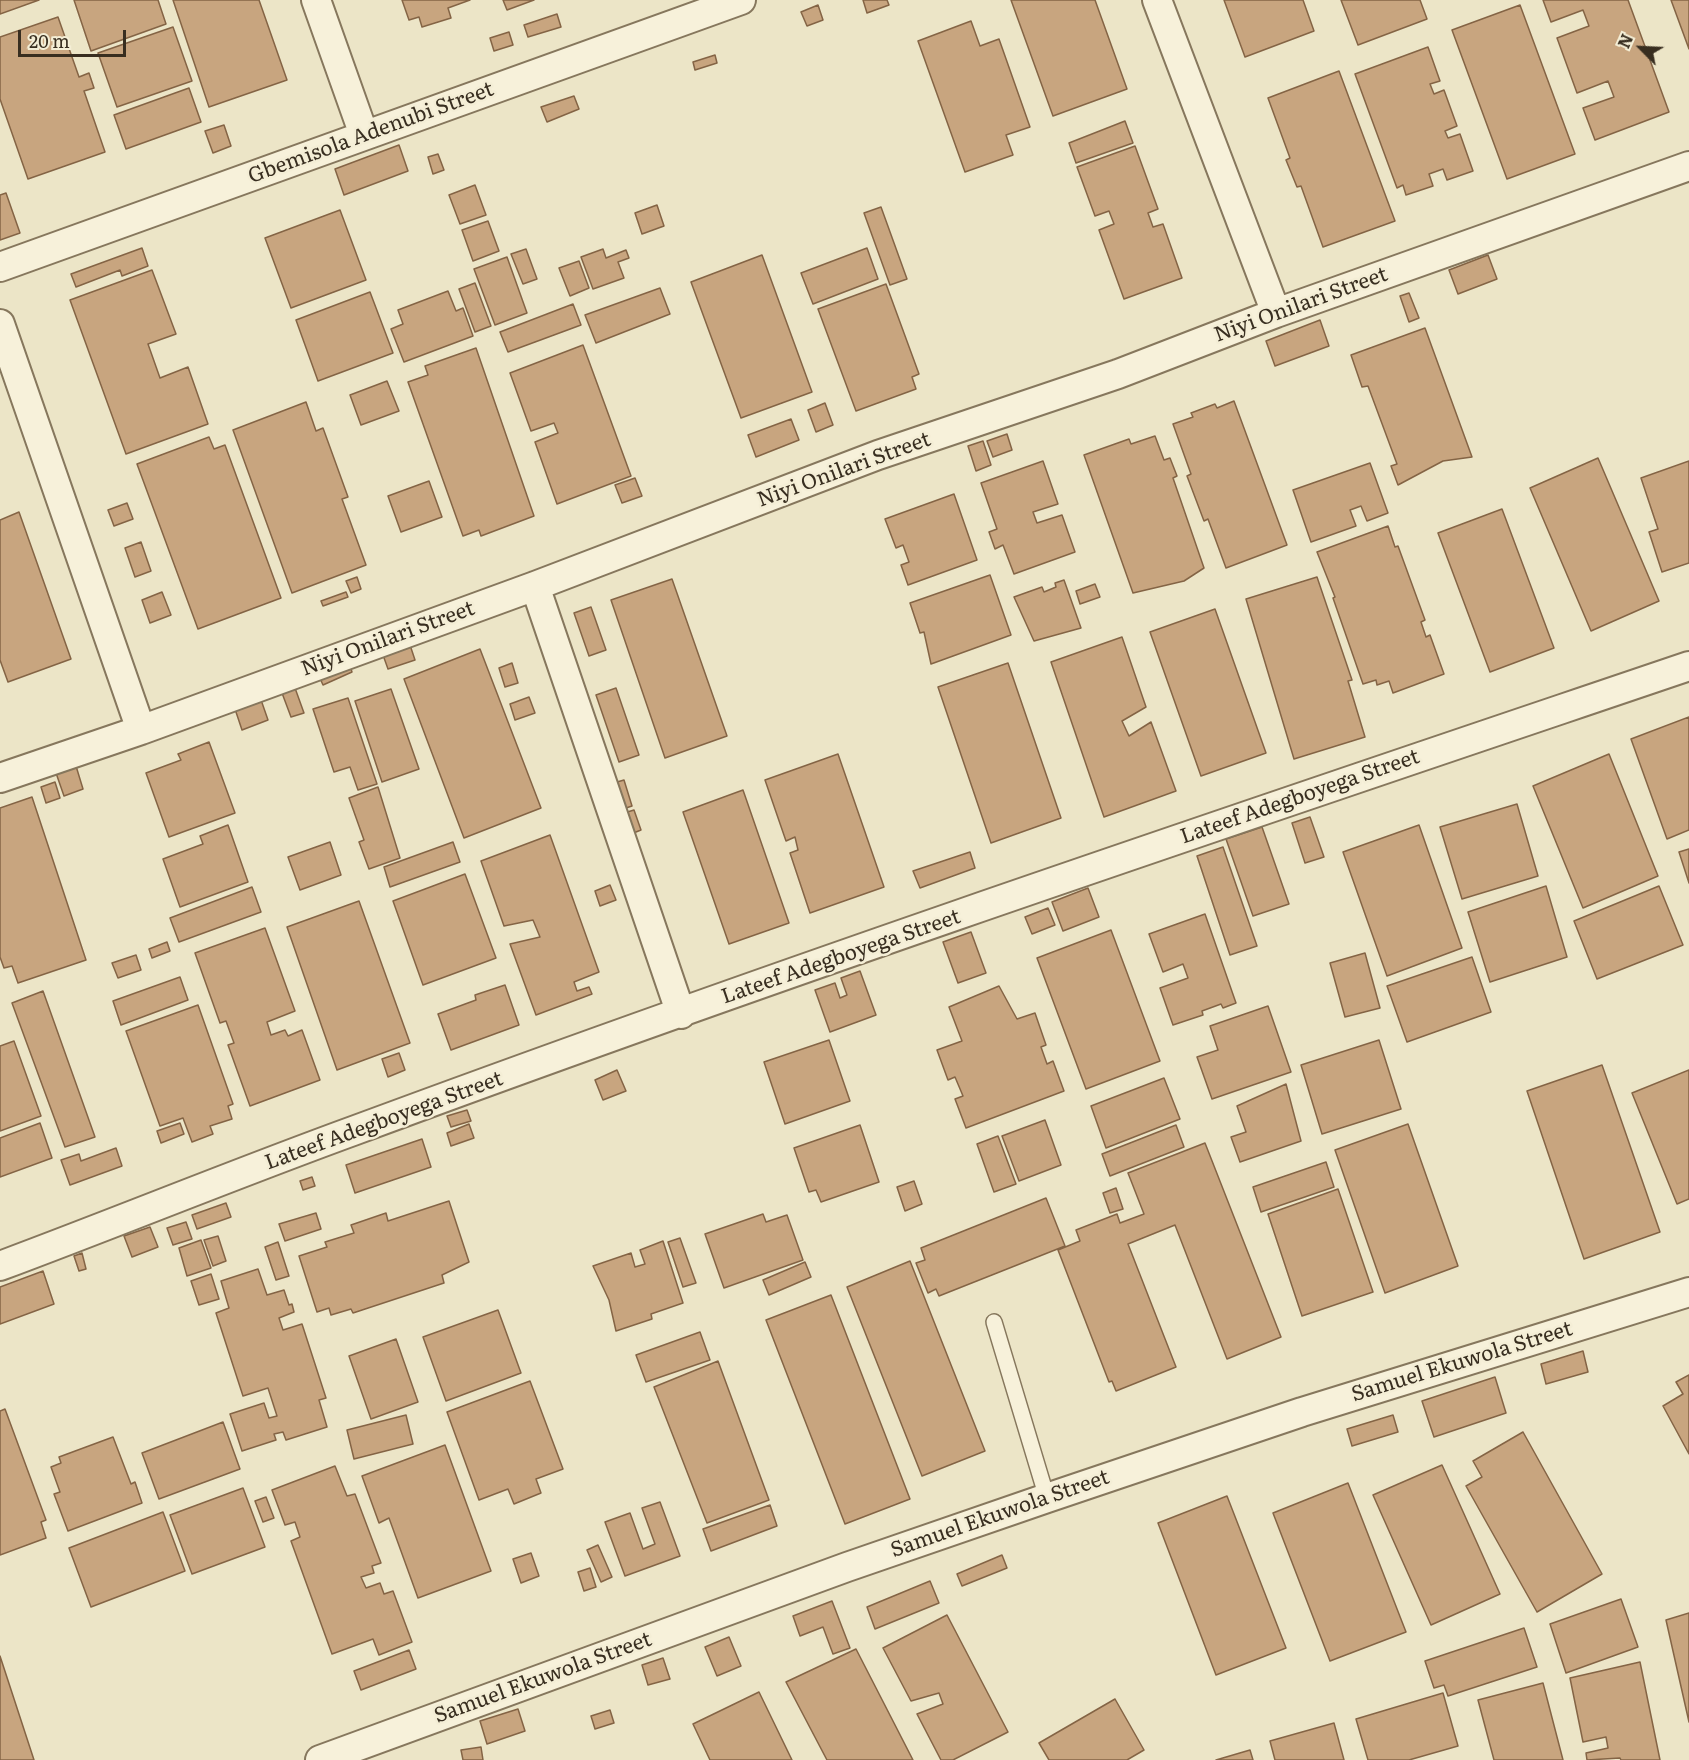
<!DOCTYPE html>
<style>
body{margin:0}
#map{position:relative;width:1689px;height:1760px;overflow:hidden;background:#ece5c7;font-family:Literata,serif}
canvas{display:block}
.north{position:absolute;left:1611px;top:18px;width:60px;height:60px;-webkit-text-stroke:4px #f4eed6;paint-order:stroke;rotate:294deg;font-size:16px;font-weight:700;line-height:24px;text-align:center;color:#382e20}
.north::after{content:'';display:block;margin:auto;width:21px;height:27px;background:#382e20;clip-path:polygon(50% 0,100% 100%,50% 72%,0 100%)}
.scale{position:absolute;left:18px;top:30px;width:108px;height:27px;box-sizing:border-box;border:3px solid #382e20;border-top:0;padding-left:8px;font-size:18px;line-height:21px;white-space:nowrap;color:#382e20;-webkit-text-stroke:4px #f4eed6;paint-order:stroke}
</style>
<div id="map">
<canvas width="1689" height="1760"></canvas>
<div class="north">N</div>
<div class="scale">20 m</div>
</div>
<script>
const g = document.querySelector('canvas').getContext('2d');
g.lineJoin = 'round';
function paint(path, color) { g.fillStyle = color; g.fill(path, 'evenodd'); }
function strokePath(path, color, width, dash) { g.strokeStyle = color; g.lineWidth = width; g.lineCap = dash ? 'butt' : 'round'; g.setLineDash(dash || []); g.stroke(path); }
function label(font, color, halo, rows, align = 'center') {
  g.font = font + ' Literata,serif'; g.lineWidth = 5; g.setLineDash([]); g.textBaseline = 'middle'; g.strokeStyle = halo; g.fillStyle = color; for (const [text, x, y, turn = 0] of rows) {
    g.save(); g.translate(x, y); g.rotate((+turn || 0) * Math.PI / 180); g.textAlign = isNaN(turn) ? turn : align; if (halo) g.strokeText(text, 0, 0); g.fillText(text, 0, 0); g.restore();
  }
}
const building = new Path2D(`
 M0,0H39L0,14Z
 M74,0H158L166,24L91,51Z
 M173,0H259L287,80L209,107Z
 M402,0H470L448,8L451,18L422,27L419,17L409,20Z
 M503,0H534L507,10Z
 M863,0H887L889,5L867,13Z
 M1011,0H1095L1127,89L1053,116Z
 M1224,0H1303L1314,31L1245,57Z
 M1341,0H1420L1427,19L1358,45Z
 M1543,0H1628L1669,112L1595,140L1583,108L1614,97L1608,81L1577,93L1557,38L1589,26L1583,10L1551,22Z
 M1671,0H1689V49Z
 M818,5L823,20L807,26L801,12Z
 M1520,5L1575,154L1507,179L1452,30Z
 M557,14L561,27L528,37L524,25Z
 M58,17L79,77L89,73L94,88L84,91L105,152L28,179L0,99V37Z
 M971,21L980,46L999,39L1030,127L1006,135L1013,155L965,172L918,41Z
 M173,27L192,81L117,107L98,53Z
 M509,32L513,45L494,51L490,38Z
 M1428,47L1440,81L1430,84L1434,94L1444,90L1457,126L1445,131L1448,138L1460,134L1473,171L1447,180L1443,169L1429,174L1433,186L1406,195L1403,185L1397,188L1355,74Z
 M715,55L717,63L695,70L693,62Z
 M1339,71L1395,221L1323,247L1301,186L1297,187L1286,160L1290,158L1268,98Z
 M189,88L201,122L126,149L114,115Z
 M574,96L579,109L547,122L541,107Z
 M1125,121L1133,143L1076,163L1069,143Z
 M224,125L231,146L213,153L205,131Z
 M399,145L408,171L344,195L335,169Z
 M1135,146L1158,209L1148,213L1153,227L1163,224L1182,278L1124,299L1099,230L1114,224L1109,211L1095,216L1077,167Z
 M438,154L444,170L433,174L428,157Z
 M475,185L486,215L460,224L449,195Z
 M6,193L20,233L0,240V195Z
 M657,205L664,226L642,234L635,213Z
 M881,207L907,279L890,285L864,213Z
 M340,210L366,280L291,308L265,238Z
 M488,221L499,251L473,261L462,230Z
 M142,248L148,266L122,276L120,270L76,287L71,274Z
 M867,248L878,279L813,304L801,273Z
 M526,249L537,279L523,284L511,254Z
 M603,249L606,258L626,250L629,258L618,262L624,278L593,289L581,257Z
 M762,255L812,392L741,418L691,282Z
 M1488,255L1497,279L1458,294L1449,270Z
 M507,257L527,313L495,325L474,269Z
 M579,261L589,288L570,296L559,268Z
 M152,270L176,334L148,344L160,378L188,367L208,424L126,454L70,300Z
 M475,283L491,326L475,332L459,289Z
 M886,284L919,374L912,377L916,389L856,411L818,309Z
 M660,288L670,314L596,343L585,315Z
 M448,291L456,311L463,308L473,336L404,362L391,329L403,324L398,310Z
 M370,292L393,353L318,381L296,320Z
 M1409,293L1419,318L1409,322L1400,296Z
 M573,304L581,325L508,352L500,332Z
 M1320,320L1329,346L1275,366L1266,341Z
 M1425,328L1472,457L1443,461L1398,485L1391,466L1397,464L1368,386L1362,387L1351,355Z
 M583,345L631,476L557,504L535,442L558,433L554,423L531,431L510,373Z
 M476,348L534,516L481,536L479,530L463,536L408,382L428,375L425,366Z
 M387,381L399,411L361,425L350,395Z
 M1234,401L1287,545L1226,568L1208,519L1204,521L1187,476L1191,474L1173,424L1193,417L1191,413L1215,404L1217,408Z
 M306,402L316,431L323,428L348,497L342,499L366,565L292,593L233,430Z
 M825,403L833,425L816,432L808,410Z
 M791,419L799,440L756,457L748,435Z
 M1007,434L1012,450L993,457L987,441Z
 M1155,436L1164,460L1170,458L1177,476L1173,478L1204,568L1184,581L1133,593L1084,455L1129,439L1131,444Z
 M209,437L214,449L225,445L281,598L198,629L137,464Z
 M983,441L991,465L976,471L968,446Z
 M1598,458L1659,601L1591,631L1530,488Z
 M1043,461L1058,504L1033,512L1037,523L1062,515L1075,552L1014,574L1003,545L995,549L989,532L997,529L981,483Z
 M1689,461V563L1662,572L1649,532L1658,529L1641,478Z
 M1370,463L1388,513L1367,521L1361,506L1350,510L1356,526L1311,542L1293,490Z
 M635,478L642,496L622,503L615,485Z
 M429,481L442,517L401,532L388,496Z
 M954,494L977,560L908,585L901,565L909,562L903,545L896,548L885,519Z
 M127,503L133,519L114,526L108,510Z
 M1502,509L1554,648L1490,672L1438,533Z
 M19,512L71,659L8,682L0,660V520Z
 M1388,526L1395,547L1398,546L1425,620L1421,622L1426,637L1430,635L1444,674L1393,693L1389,681L1377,685L1376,680L1363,684L1333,598L1335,597L1317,552Z
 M141,542L151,571L135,577L125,548Z
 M990,575L1011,635L931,664L924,632L920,633L910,603Z
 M357,577L361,589L351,593L346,581Z
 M1317,577L1352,680L1348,681L1365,737L1294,759L1246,599Z
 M672,579L727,736L665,758L611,600Z
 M1064,580L1081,628L1034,641L1014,597L1042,587L1044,592L1056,587L1055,583Z
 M1095,584L1100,597L1080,604L1076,591Z
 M162,592L171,615L150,623L142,600Z
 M346,592L348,597L323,606L321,601Z
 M591,607L606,650L589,656L574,613Z
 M1215,609L1266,753L1201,776L1150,632Z
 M1122,637L1146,707L1122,721L1129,736L1151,722L1176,791L1104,817L1051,662Z
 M410,645L415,660L388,669L383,655Z
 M480,649L541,808L464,838L404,679Z
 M349,663L352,672L323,685L319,676Z
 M512,663L518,683L505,687L499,668Z
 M1008,663L1061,818L991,843L938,687Z
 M295,688L304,713L291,717L282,693Z
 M616,688L639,755L619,762L596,695Z
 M391,689L419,769L382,782L355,701Z
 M260,697L268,720L242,730L234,706Z
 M529,697L535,713L515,720L510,704Z
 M348,698L377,784L358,790L350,767L334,772L313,709Z
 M1689,717V830L1667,839L1631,739Z
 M209,742L235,813L169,837L146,773L181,760L178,754Z
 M838,754L884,887L810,913L790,853L798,850L795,837L786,841L765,780Z
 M1609,754L1658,876L1583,908L1533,786Z
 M76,766L83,789L64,796L56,773Z
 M624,780L632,806L626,808L617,782Z
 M55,782L60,798L46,803L41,787Z
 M378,787L400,858L369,869L359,842L364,840L349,798Z
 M743,790L789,923L729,944L683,812Z
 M32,797L86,960L18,983L12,966L4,968L0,957V808Z
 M1517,804L1538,876L1462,899L1440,827Z
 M634,810L641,830L631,834L624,813Z
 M1310,817L1324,857L1305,863L1292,823Z
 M228,825L248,882L180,907L163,859L203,844L200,836Z
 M1419,825L1462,948L1387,976L1343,852Z
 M1262,827L1289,904L1253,916L1226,839Z
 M550,835L599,972L574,982L577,991L589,987L592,994L536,1015L510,944L540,937L533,920L504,926L481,861Z
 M330,842L341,875L300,890L288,857Z
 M453,842L460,862L390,887L384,867Z
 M1223,847L1257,946L1230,955L1197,856Z
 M1689,849V883L1679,852Z
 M970,852L975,868L920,888L913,871Z
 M465,874L496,958L423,985L393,901Z
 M610,885L616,900L600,906L595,891Z
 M1546,886L1567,957L1490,982L1468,912Z
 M1659,886L1683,945L1597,979L1574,921Z
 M252,887L261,912L179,942L170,918Z
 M1088,888L1099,917L1063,931L1052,902Z
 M359,901L410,1043L337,1070L287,927Z
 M1048,908L1055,925L1032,934L1025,917Z
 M1205,914L1236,1003L1223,1008L1221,1004L1202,1011L1203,1015L1173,1025L1160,988L1188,978L1183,964L1163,972L1149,934Z
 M265,928L295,1011L267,1022L271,1035L285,1030L288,1036L302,1030L320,1080L250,1106L228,1045L234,1043L226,1021L220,1023L195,953Z
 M1111,930L1160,1061L1086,1089L1037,958Z
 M971,932L986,973L958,983L943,942Z
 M167,942L170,951L152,958L149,949Z
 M1365,953L1380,1008L1345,1017L1330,963Z
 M136,955L141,970L118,978L112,963Z
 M1472,957L1491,1012L1407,1042L1387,986Z
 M860,971L876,1015L830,1032L815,990L835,983L840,998L847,995L841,978Z
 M180,977L188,1000L121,1025L113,1001Z
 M505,985L519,1025L451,1050L438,1014L476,1000L475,995Z
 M999,986L1017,1019L1035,1013L1046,1045L1041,1047L1047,1064L1053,1061L1064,1091L966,1128L955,1099L963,1096L955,1077L948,1080L937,1050L962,1041L949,1007Z
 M43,991L95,1137L65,1147L12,1003Z
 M198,1005L233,1104L228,1106L232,1119L210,1126L213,1134L192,1142L183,1118L160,1126L126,1031Z
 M1268,1006L1291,1072L1212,1099L1197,1057L1218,1050L1210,1026Z
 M829,1040L850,1101L785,1124L764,1062Z
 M1379,1040L1401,1109L1322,1134L1301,1065Z
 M14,1041L41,1116L0,1131V1046Z
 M399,1053L405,1070L388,1077L382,1059Z
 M1602,1065L1660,1232L1584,1259L1527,1091Z
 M617,1070L626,1091L603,1100L595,1080Z
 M1689,1070V1199L1677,1204L1632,1093Z
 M1164,1078L1180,1119L1106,1148L1091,1106Z
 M1286,1084L1301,1141L1240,1162L1231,1137L1246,1132L1237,1106Z
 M467,1110L471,1121L451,1127L447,1116Z
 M1045,1120L1061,1165L1019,1181L1002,1136Z
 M40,1123L52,1158L0,1177V1138Z
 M180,1123L184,1134L161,1143L157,1131Z
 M469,1124L474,1138L451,1146L447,1133Z
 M1408,1124L1458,1266L1385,1293L1335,1150Z
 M860,1125L879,1182L821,1202L816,1190L809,1192L794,1148Z
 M1176,1125L1184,1147L1110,1176L1102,1154Z
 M998,1136L1016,1184L994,1192L977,1144Z
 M422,1139L431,1167L355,1193L346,1165Z
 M1205,1143L1281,1337L1227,1359L1175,1225L1128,1244L1176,1367L1116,1391L1112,1381L1109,1382L1058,1250L1080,1241L1076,1230L1117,1214L1120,1223L1144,1214L1128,1173Z
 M116,1148L122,1166L70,1185L61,1160L79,1154L81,1161Z
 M1326,1162L1334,1187L1261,1212L1253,1187Z
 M312,1177L315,1186L303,1190L300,1181Z
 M914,1181L922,1204L905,1211L897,1187Z
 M1116,1188L1123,1209L1110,1213L1103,1193Z
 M1338,1189L1373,1292L1302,1316L1268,1214Z
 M1046,1198L1065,1246L939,1296L936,1289L928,1293L916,1263L925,1260L921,1248Z
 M449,1201L469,1262L442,1275L444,1283L353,1313L351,1309L331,1315L329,1308L317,1312L299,1256L327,1247L325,1242L354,1233L351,1225L386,1213L388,1221Z
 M226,1203L231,1217L197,1229L192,1215Z
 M316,1213L321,1229L285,1241L279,1224Z
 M763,1214L766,1222L787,1215L803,1260L724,1288L705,1234Z
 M186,1222L192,1239L173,1245L167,1228Z
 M150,1227L158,1247L132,1257L124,1236Z
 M218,1236L226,1261L213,1266L204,1240Z
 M680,1238L696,1283L683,1287L668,1242Z
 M201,1240L211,1268L187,1276L179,1248Z
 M663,1241L683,1303L651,1314L652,1319L616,1331L609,1300L593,1266L631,1253L635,1267L645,1264L640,1250Z
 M278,1242L289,1276L276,1280L265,1247Z
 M82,1253L86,1269L79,1271L74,1256Z
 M910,1261L985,1451L922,1476L847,1287Z
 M805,1262L811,1277L769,1295L763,1280Z
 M258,1269L267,1295L284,1290L289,1305L292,1304L294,1312L279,1318L283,1330L302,1324L326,1398L319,1400L327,1427L286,1440L283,1432L274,1434L276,1440L242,1451L230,1414L264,1403L269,1418L277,1416L268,1388L243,1396L216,1313L229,1308L221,1281Z
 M43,1271L54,1304L0,1324V1287Z
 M211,1274L219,1299L199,1305L191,1281Z
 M831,1295L910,1499L845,1524L766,1320Z
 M498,1310L521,1373L446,1401L423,1337Z
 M700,1332L710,1360L646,1382L636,1355Z
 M396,1339L418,1402L371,1419L349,1356Z
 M1583,1351L1588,1372L1546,1384L1541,1364Z
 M718,1361L769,1500L707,1523L654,1387Z
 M1689,1375V1454L1663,1406L1683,1394L1676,1382Z
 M1495,1377L1506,1413L1434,1437L1422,1401Z
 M530,1381L563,1469L536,1479L541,1493L514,1504L508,1489L479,1500L447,1412Z
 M5,1409L46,1520L41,1522L46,1538L0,1555V1411Z
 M406,1415L413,1444L354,1459L347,1430Z
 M1393,1415L1398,1432L1352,1446L1347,1429Z
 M223,1422L240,1469L159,1499L142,1453Z
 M1523,1432L1602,1574L1537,1612L1466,1486L1482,1477L1473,1461Z
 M113,1437L131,1484L135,1482L142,1503L68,1531L54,1494L60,1492L51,1467L61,1463L59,1457Z
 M445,1445L491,1571L418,1598L389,1518L379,1523L362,1476Z
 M1442,1465L1500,1594L1431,1625L1373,1495Z
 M335,1466L347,1496L355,1494L381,1563L372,1566L374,1573L361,1577L366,1588L380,1583L384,1594L393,1591L412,1642L379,1655L373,1639L332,1654L291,1541L300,1537L295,1522L285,1525L272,1490Z
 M1348,1483L1406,1632L1330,1661L1273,1513Z
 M243,1488L265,1547L192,1574L170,1515Z
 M1227,1496L1286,1648L1216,1675L1158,1523Z
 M266,1497L274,1518L263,1522L255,1501Z
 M660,1502L680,1556L625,1576L605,1522L630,1513L643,1549L655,1544L642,1508Z
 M770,1505L777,1526L711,1551L703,1529Z
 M163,1512L185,1571L91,1607L69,1548Z
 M598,1545L612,1577L601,1582L587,1550Z
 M531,1553L539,1576L521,1583L513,1559Z
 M1002,1555L1007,1568L962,1586L957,1574Z
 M590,1568L596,1587L584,1591L578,1572Z
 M930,1581L939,1603L875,1629L867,1607Z
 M1621,1599L1638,1647L1566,1673L1550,1624Z
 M832,1601L850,1648L833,1654L823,1627L800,1636L793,1616Z
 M1689,1613V1722L1666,1620Z
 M947,1615L1008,1732L953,1760H941L917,1714L943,1704L939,1693L911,1701L883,1648Z
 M1524,1628L1537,1667L1448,1696L1444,1685L1434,1688L1425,1661Z
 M729,1637L741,1666L717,1676L705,1647Z
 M856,1649L913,1760H827L786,1682Z
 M409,1650L416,1669L361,1690L354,1671Z
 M0,1656L34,1760H0Z
 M663,1658L670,1679L648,1685L642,1665Z
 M1640,1662L1660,1760H1621L1620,1758L1587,1760L1586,1753L1608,1748L1606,1737L1583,1742L1570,1678Z
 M1543,1683L1563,1760H1494L1478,1700Z
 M759,1692L792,1760H710L693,1724Z
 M1443,1693L1458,1746L1409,1760H1368L1356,1719Z
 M1115,1699L1144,1750L1127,1760H1049L1039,1743Z
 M518,1709L525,1731L487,1744L480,1721Z
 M610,1710L614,1723L595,1729L591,1716Z
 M1334,1723L1344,1760H1275L1270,1741Z
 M481,1747L483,1760H463L461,1750Z
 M1250,1750L1253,1760H1216Z`);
const lane = new Path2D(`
 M994,1322L1047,1498`);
const street = new Path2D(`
 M316,0L364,135
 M1157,0L1276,313
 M0,267L741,0
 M0,324L141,730
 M535,586L681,1014
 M0,778L141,730L535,586L878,455L1118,374L1276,313L1689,166
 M0,1266C118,1222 235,1174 353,1131C795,967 1243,817 1689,666
 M320,1760L847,1567L1047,1498L1302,1412L1689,1292`);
const streetNames = [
 ["Gbemisola Adenubi Street",371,133,-20],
 ["Niyi Onilari Street",1301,305,-20],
 ["Niyi Onilari Street",844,470,-20],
 ["Niyi Onilari Street",388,639,-20],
 ["Lateef Adegboyega Street",1300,797,-19],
 ["Lateef Adegboyega Street",841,957,-19],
 ["Lateef Adegboyega Street",384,1121,-20],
 ["Samuel Ekuwola Street",1462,1362,-17],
 ["Samuel Ekuwola Street",1000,1514,-19],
 ["Samuel Ekuwola Street",543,1678,-20]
];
paint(building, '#c8a57f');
strokePath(building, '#846445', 1.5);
strokePath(lane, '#86775d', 18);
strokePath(street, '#86775d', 32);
strokePath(lane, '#f7f1da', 15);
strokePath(street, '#f7f1da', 28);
label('21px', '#382e20', '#f4eed6', streetNames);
</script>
